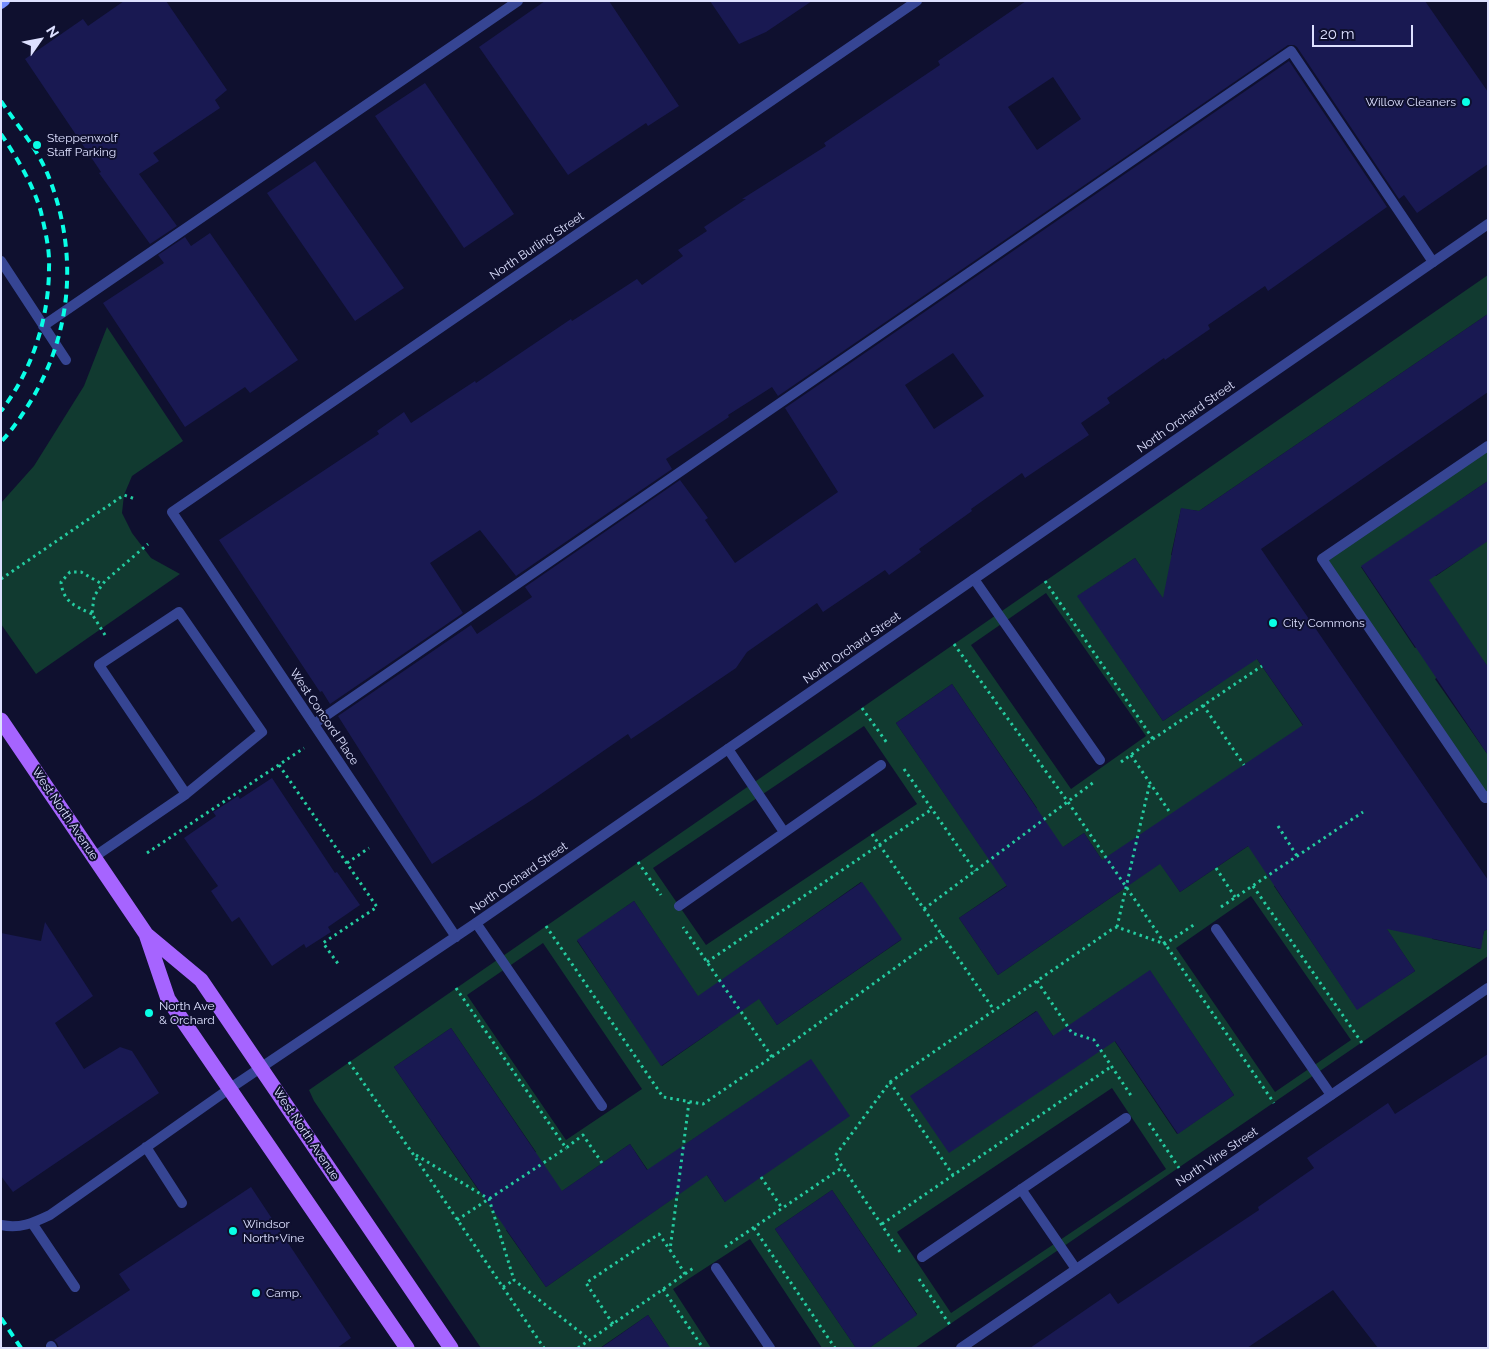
<!DOCTYPE html>
<style>
body{margin:0}
#map{position:relative;width:1489px;height:1349px;overflow:hidden;background:#0f102f;font-family:Raleway,sans-serif}
canvas{display:block}
.frame{position:absolute;inset:0;border:2px solid #dde0ff;pointer-events:none}
.north{position:absolute;left:15px;top:15px;width:50px;height:50px;-webkit-text-stroke:4px #0f102f;paint-order:stroke;rotate:57deg;font-size:14px;font-weight:700;line-height:20px;text-align:center;color:#dde0ff}
.north::after{content:'';display:block;margin:auto;width:18px;height:22px;background:#dde0ff;clip-path:polygon(50% 0,100% 100%,50% 72%,0 100%)}
.scale{position:absolute;left:1312px;top:25px;width:101px;height:22px;box-sizing:border-box;border:2px solid #dde0ff;border-top:0;padding-left:6px;font-size:15px;line-height:18px;white-space:nowrap;color:#dde0ff;-webkit-text-stroke:4px #0f102f;paint-order:stroke}
</style>
<div id="map">
<canvas width="1489" height="1349"></canvas>
<div class="frame"></div>
<div class="north">N</div>
<div class="scale">20 m</div>
</div>
<script>
const g = document.querySelector('canvas').getContext('2d');
g.lineJoin = 'round';
function paint(path, color) { g.fillStyle = color; g.fill(path, 'evenodd'); }
function strokePath(path, color, width, dash) { g.strokeStyle = color; g.lineWidth = width; g.lineCap = dash ? 'butt' : 'round'; g.setLineDash(dash || []); g.stroke(path); }
function label(font, color, halo, rows, align = 'center') {
  g.font = font + ' Raleway,sans-serif'; g.lineWidth = 4; g.setLineDash([]); g.textBaseline = 'middle'; g.strokeStyle = halo; g.fillStyle = color; for (const [text, x, y, turn = 0] of rows) {
    g.save(); g.translate(x, y); g.rotate((+turn || 0) * Math.PI / 180); g.textAlign = isNaN(turn) ? turn : align; if (halo) g.strokeText(text, 0, 0); g.fillText(text, 0, 0); g.restore();
  }
}
const green = new Path2D(`
 M1488,275V314L1199,511L1181,509L1171,555L1188,559L1437,920L1432,939L1480,949L1484,931L1488,929V956L915,1348H869L917,1314L832,1190L775,1229L856,1348H822L750,1239L673,1289L711,1348H670L648,1315L600,1348H481L314,1101L309,1090ZM1135,558L1220,683L1163,721L1078,596ZM1046,593L1146,736L1071,789L971,645ZM952,684L1037,808L981,847L896,723ZM864,726L917,804L706,945L653,868ZM1278,826L1180,892L1141,835ZM1084,833L1122,890L998,975L959,918ZM1331,847L1415,971L1357,1009L1274,886ZM861,882L901,940L777,1025L739,968ZM1251,896L1351,1040L1275,1092L1176,948ZM634,901L718,1027L662,1066L577,941ZM543,943L642,1089L566,1140L467,995ZM1150,971L1234,1095L1177,1134L1093,1009ZM1036,1011L1075,1068L911,1096ZM451,1028L536,1152L479,1191L394,1067ZM811,1060L725,1202L686,1144ZM1112,1088L1166,1169L951,1313L897,1232ZM630,1144L669,1201L546,1287L506,1230Z
 M107,327L183,441L132,476L124,495L122,513L132,533L151,558L180,574L36,674L1,624V503L34,466L84,386Z
 M1488,446V481L1457,502L1488,541V667L1476,651L1435,679L1488,755V796L1322,559ZM1468,554L1436,576L1423,573L1456,621L1415,648L1361,567Z`);
const building = new Path2D(`
 M124,1H166L227,90L215,100L220,108L153,153L159,161L139,174L177,226L150,244L99,173L101,172L25,59L83,19L88,26Z
 M545,1H609L679,106L648,126L646,123L568,175L479,47Z
 M710,1H812L766,32L739,44Z
 M1026,1H1425L1488,92V164L1417,213L1404,195L1399,199L1297,47L1294,45H1288L778,396L772,387L728,415L729,417L666,459L672,469L516,576L480,530L430,563L463,613L330,704L322,691L320,692L219,540L379,434L377,431L404,412L411,423L475,381L476,383L571,319L572,321L637,279L642,285L683,256L678,250L707,231L704,227L746,199H742L826,146L824,143L940,65L938,61ZM1053,77L1081,119L1037,150L1008,107Z
 M1289,61L1387,207L1268,291L1265,286L1208,325L1210,329L1165,360L1164,358L1107,398L1110,403L1081,423L1089,435L1025,478L1022,473L971,509L972,511L919,549L921,552L889,575L885,570L823,612L817,603L747,652L736,668L658,721L631,739L628,734L535,798L432,864L338,716L471,625L477,634L532,597L525,587L680,480L708,518L705,520L735,563L838,492L785,408ZM953,353L984,396L934,429L905,385Z
 M425,83L514,214L464,248L375,116Z
 M315,161L404,288L355,321L267,193Z
 M210,233L298,360L250,393L245,387L185,427L103,303L164,263L158,255L185,237L191,246Z
 M1488,314V392L1261,549L1488,880V929L1484,931L1481,949L1387,929L1415,971L1357,1010L1248,846L1180,892L1160,864L998,975L959,918L1007,886L896,723L952,684L1063,847L1084,833L1102,860L1303,725L1257,659L1163,721L1077,596L1135,558L1163,598L1181,508L1199,511Z
 M1488,481V541L1429,580L1488,667V755L1361,566Z
 M272,778L335,873L337,872L360,905L328,927L331,932L306,948L304,944L272,966L239,917L232,922L211,891L218,886L184,838L216,816L213,812L238,796L240,799Z
 M862,882L902,939L777,1025L759,999L661,1066L577,940L634,901L698,996Z
 M45,922L93,996L55,1023L84,1069L120,1047L132,1051L159,1093L13,1192L1,1176V933L41,941Z
 M1150,970L1234,1095L1178,1134L1115,1041L949,1153L910,1096L1037,1011L1053,1036Z
 M451,1028L562,1191L630,1144L647,1170L811,1059L850,1116L725,1202L707,1175L546,1287L394,1067Z
 M1488,1054V1348H1378L1333,1290L1247,1348H1030L1110,1293L1118,1304L1259,1210L1258,1207L1314,1168L1307,1158L1388,1103L1395,1114Z
 M251,1187L351,1338L337,1348H59L57,1343L54,1340L130,1290L119,1274Z
 M832,1190L917,1315L869,1348H856L775,1229Z
 M648,1315L670,1348H601Z`);
const path = new Path2D(`
 M1,579L124,495L135,499
 M1045,581L1153,739
 M92,614C75,606 63,602 61,582L70,572H81L102,584
 M105,635L92,614L94,596L105,581L148,544
 M954,644L1068,802L1274,1103
 M1203,705L1244,765
 M862,708L887,743
 M1131,755L1171,814
 M1121,762L1153,739L1262,666
 M279,765L377,907L323,943L339,965
 M904,769L975,871
 M1278,826L1297,856
 M872,834L994,1010
 M147,853L304,748
 M638,862L661,895
 M347,863L369,848
 M1216,868L1235,897
 M1253,886L1362,1043
 M1221,907L1363,812
 M924,909L1094,782
 M546,926L663,1097L703,1104L772,1057L683,927
 M1117,927L1150,782
 M707,962L932,809
 M1037,981L1072,1033L1094,1040L1132,1097
 M456,988L566,1148L583,1135L602,1163
 M772,1057L942,934
 M349,1062L413,1154L544,1348
 M890,1082L953,1175
 M1149,1123L1179,1168
 M416,1155L489,1199L514,1280L590,1340
 M761,1177L782,1208
 M457,1220L566,1148
 M882,1224L1112,1066
 M754,1228L835,1348
 M725,1247L843,1167
 M900,1252L835,1156L890,1082L1111,930L1117,927L1165,944L1195,924
 M685,1274L695,1267
 M919,1279L950,1325
 M503,1287L514,1280
 M663,1289L703,1348
 M613,1324L586,1283L659,1234L670,1250
 M578,1348L685,1274L670,1250L689,1102`);
const service = new Path2D(`
 M1,261L66,360
 M43,326L518,1
 M1488,446L1322,559L1485,798L1488,796
 M974,579L1100,760
 M314,724L1291,51L1433,262
 M728,749L784,832
 M94,857L186,794L262,732L179,612L99,665L186,794
 M679,906L881,765
 M476,923L602,1106
 M1216,929L1331,1095
 M146,1147L182,1203
 M1021,1189L1076,1269
 M32,1223L75,1287
 M1,1225C20,1229 33,1223 50,1215L229,1089
 M922,1257L1126,1118
 M716,1268L770,1348
 M51,1346L52,1348`);
const minor = new Path2D(`
 M456,937L172,512L917,1
 M229,1089L476,923L1488,224
 M961,1348L1488,988`);
const secondary = new Path2D(`
 M1,4L5,1`);
const primary = new Path2D(`
 M1,720L146,934L168,999L407,1348
 M147,935L201,980L451,1348`);
const rail = new Path2D(`
 M1,101C17,125 37,148 48,175C78,250 73,330 32,399C23,414 13,429 1,442
 M1,134C17,158 33,184 41,212C45,230 50,250 49,268C49,318 32,371 1,411
 M1,1318L21,1348`);
const markers = [
 [1466,102,5,"#09ffe6"],
 [37,145,5,"#09ffe6"],
 [1273,623,5,"#09ffe6"],
 [149,1013,5,"#09ffe6"],
 [233,1231,5,"#09ffe6"],
 [256,1293,5,"#09ffe6"]
];
const poiNames = [
 ["Willow Cleaners",1456,102,"right"],
 ["Steppenwolf",47,138],
 ["Staff Parking",47,152],
 ["City Commons",1283,623],
 ["North Ave",159,1006],
 ["& Orchard",159,1020],
 ["Windsor",243,1224],
 ["North+Vine",243,1238],
 ["Camp.",266,1293]
];
const streetNames = [
 ["North Burling Street",537,246,-34],
 ["North Orchard Street",1186,417,-35],
 ["North Orchard Street",852,648,-35],
 ["West Concord Place",324,717,56],
 ["West North Avenue",65,814,56],
 ["North Orchard Street",519,878,-35],
 ["West North Avenue",306,1134,56],
 ["North Vine Street",1217,1157,-34]
];
paint(green, '#113a30');
paint(building, '#191952');
strokePath(path, '#24cca0', 3, [2.5, 4]);
strokePath(service, '#364593', 10);
strokePath(minor, '#364593', 10);
strokePath(secondary, '#748dff', 10);
strokePath(primary, '#a664ff', 15);
strokePath(rail, '#09ffe6', 4, [8, 6]);
for (const [x, y, r, color] of markers) { const dot = new Path2D(); dot.arc(x, y, r, 0, 2 * Math.PI); g.fillStyle = color; g.fill(dot); strokePath(dot, '#0f102f', 2); }
label('12px', '#dde0ff', '#0f102f', poiNames, 'left');
label('12px', '#dde0ff', '#0f102f', streetNames);
</script>
